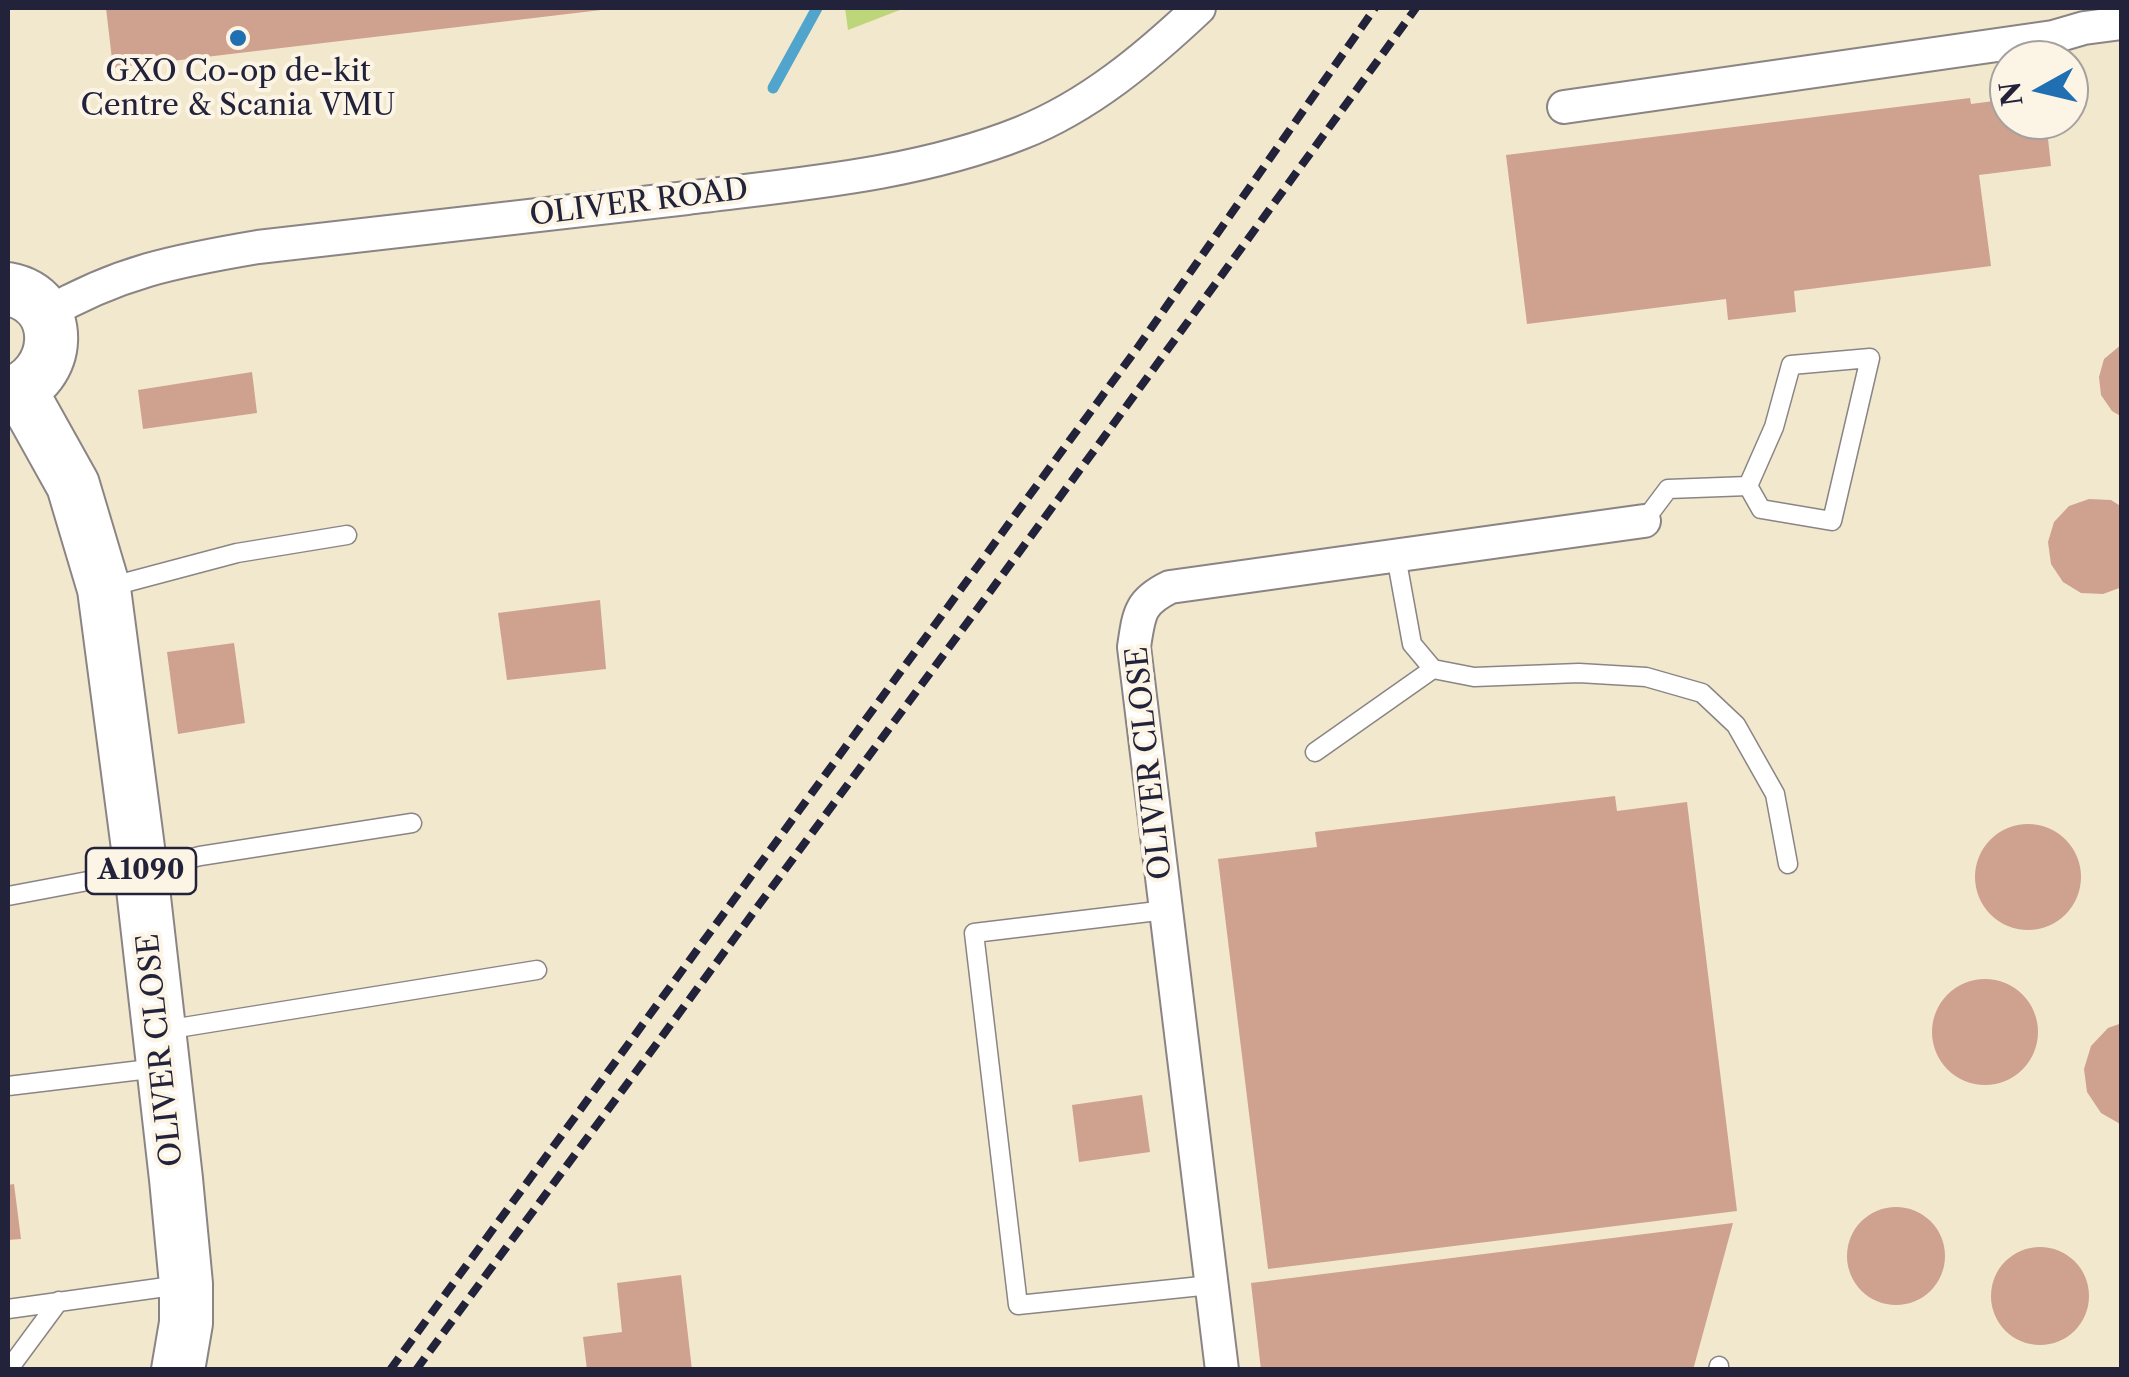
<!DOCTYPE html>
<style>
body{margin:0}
#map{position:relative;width:2129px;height:1377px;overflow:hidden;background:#f2e8cd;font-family:"Libre Caslon Text",serif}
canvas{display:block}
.frame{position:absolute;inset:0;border:10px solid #22223b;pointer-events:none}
.north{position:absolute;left:1989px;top:40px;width:100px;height:100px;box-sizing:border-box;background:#fcf5e5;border:2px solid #a5a1a1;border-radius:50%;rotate:262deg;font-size:28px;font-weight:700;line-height:40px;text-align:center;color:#22223b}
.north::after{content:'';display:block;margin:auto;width:35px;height:45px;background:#1f6fb2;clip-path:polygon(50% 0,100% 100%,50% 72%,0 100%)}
</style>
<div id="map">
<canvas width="2129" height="1377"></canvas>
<div class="frame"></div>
<div class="north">N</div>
</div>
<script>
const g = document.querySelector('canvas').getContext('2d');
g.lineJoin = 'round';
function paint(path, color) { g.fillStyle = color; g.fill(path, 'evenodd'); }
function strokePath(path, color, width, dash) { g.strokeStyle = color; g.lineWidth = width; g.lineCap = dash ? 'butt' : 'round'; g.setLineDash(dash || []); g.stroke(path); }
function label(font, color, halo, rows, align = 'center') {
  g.font = font + ' "Libre Caslon Text",serif'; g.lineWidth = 8; g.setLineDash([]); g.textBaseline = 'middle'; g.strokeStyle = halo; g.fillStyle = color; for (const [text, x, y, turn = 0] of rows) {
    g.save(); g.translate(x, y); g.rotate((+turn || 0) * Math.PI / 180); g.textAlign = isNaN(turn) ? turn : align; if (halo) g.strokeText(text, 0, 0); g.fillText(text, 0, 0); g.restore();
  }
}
const green = new Path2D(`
 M845,8H905L848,30Z`);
const stream = new Path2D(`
 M773,88L817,8`);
const building = new Path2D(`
 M106,8H601V10L113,68Z
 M1970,98L1971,104L2009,99V120H2046L2051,166L1979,175L1991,266L1794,291L1796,312L1728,320L1726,299L1527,324L1506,155Z
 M2122,344V417L2112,411L2101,395L2099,377L2104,359Z
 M252,372L257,413L143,429L138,390Z
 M2089,499L2111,500L2122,507V587L2103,594L2081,593L2063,582L2051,564L2048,542L2054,522L2069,506Z
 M600,600L606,669L507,680L498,613Z
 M234,643L245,723L178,734L167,652Z
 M1615,796L1617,811L1687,802L1737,1211L1268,1269L1218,859L1317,847L1315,832Z
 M1975 877a53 53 0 1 1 106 0a53 53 0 1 1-106 0Z
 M1932 1032a53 53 0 1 1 106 0a53 53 0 1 1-106 0Z
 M2122,1023V1125L2101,1113L2087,1092L2084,1069L2091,1046L2108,1028Z
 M1142,1095L1150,1152L1079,1162L1072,1105Z
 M14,1184L21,1239L8,1240V1185Z
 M1847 1256a49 49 0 1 1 98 0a49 49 0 1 1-98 0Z
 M1733,1223L1693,1370H1261L1251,1283Z
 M1991 1296a49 49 0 1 1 98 0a49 49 0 1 1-98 0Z
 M681,1275L692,1370H587L583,1337L622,1332L617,1283Z`);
const service = new Path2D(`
 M1870,358L1832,521L1761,509L1748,486L1774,427L1791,365Z
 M1644,521L1668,489L1748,486
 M1396,556L1412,644L1433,669L1474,677L1579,673L1646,677L1702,693L1736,725L1775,794L1788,864
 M109,587L237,553L347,535
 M1315,752L1433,669
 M8,896L141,871L200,856L412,823
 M1166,910L974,933L1018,1305L1211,1285
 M165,1030L537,970
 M8,1086L158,1068
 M8,1309L180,1285
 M8,1370L59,1301
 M1718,1370L1719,1366`);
const minor = new Path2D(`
 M1564,107L2053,37L2084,28L2122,23
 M44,315C118,272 175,261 258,247C401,230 544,215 687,198C798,184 916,175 1021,133C1089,106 1147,57 1199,8
 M1222,1370L1134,647C1139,614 1139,602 1170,587L1644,521`);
const primary = new Path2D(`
 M8,289C68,300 63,378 8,394
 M20,390L73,485L104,589L141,871L176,1179L186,1284V1323L178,1370`);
const rail = new Path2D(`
 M390,1370L1138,347L1375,8
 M416,1370L1096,448L1416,8`);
const markers = [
 [238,38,10,"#1f6fb2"]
];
const shields = [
 [141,871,110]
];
const shieldNames = [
 ["A1090",141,871]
];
const poiNames = [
 ["GXO Co-op de-kit",238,72],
 ["Centre & Scania VMU",238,106]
];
const streetNames = [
 ["OLIVER ROAD",639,203,-7],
 ["OLIVER CLOSE",1150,763,-96],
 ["OLIVER CLOSE",161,1050,-96]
];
paint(green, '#bed67a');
strokePath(stream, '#51a5cd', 11);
paint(building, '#cfa18f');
strokePath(service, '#8a8584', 21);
strokePath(minor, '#8a8584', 36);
strokePath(primary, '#8a8584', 56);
strokePath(service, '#fff', 18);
strokePath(minor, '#fff', 32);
strokePath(primary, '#fff', 52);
strokePath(rail, '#22223b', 8, [15, 8]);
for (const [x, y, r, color] of markers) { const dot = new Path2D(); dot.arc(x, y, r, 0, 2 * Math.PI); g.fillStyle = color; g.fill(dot); strokePath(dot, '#fcf5e5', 4); }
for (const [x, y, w] of shields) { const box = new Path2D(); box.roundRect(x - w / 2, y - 23, w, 46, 8); g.fillStyle = '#fcf5e5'; g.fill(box); strokePath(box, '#22223b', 2.5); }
label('bold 28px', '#22223b', null, shieldNames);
label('30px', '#22223b', '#fcf5e5', poiNames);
label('30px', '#22223b', '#fcf5e5', streetNames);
</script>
